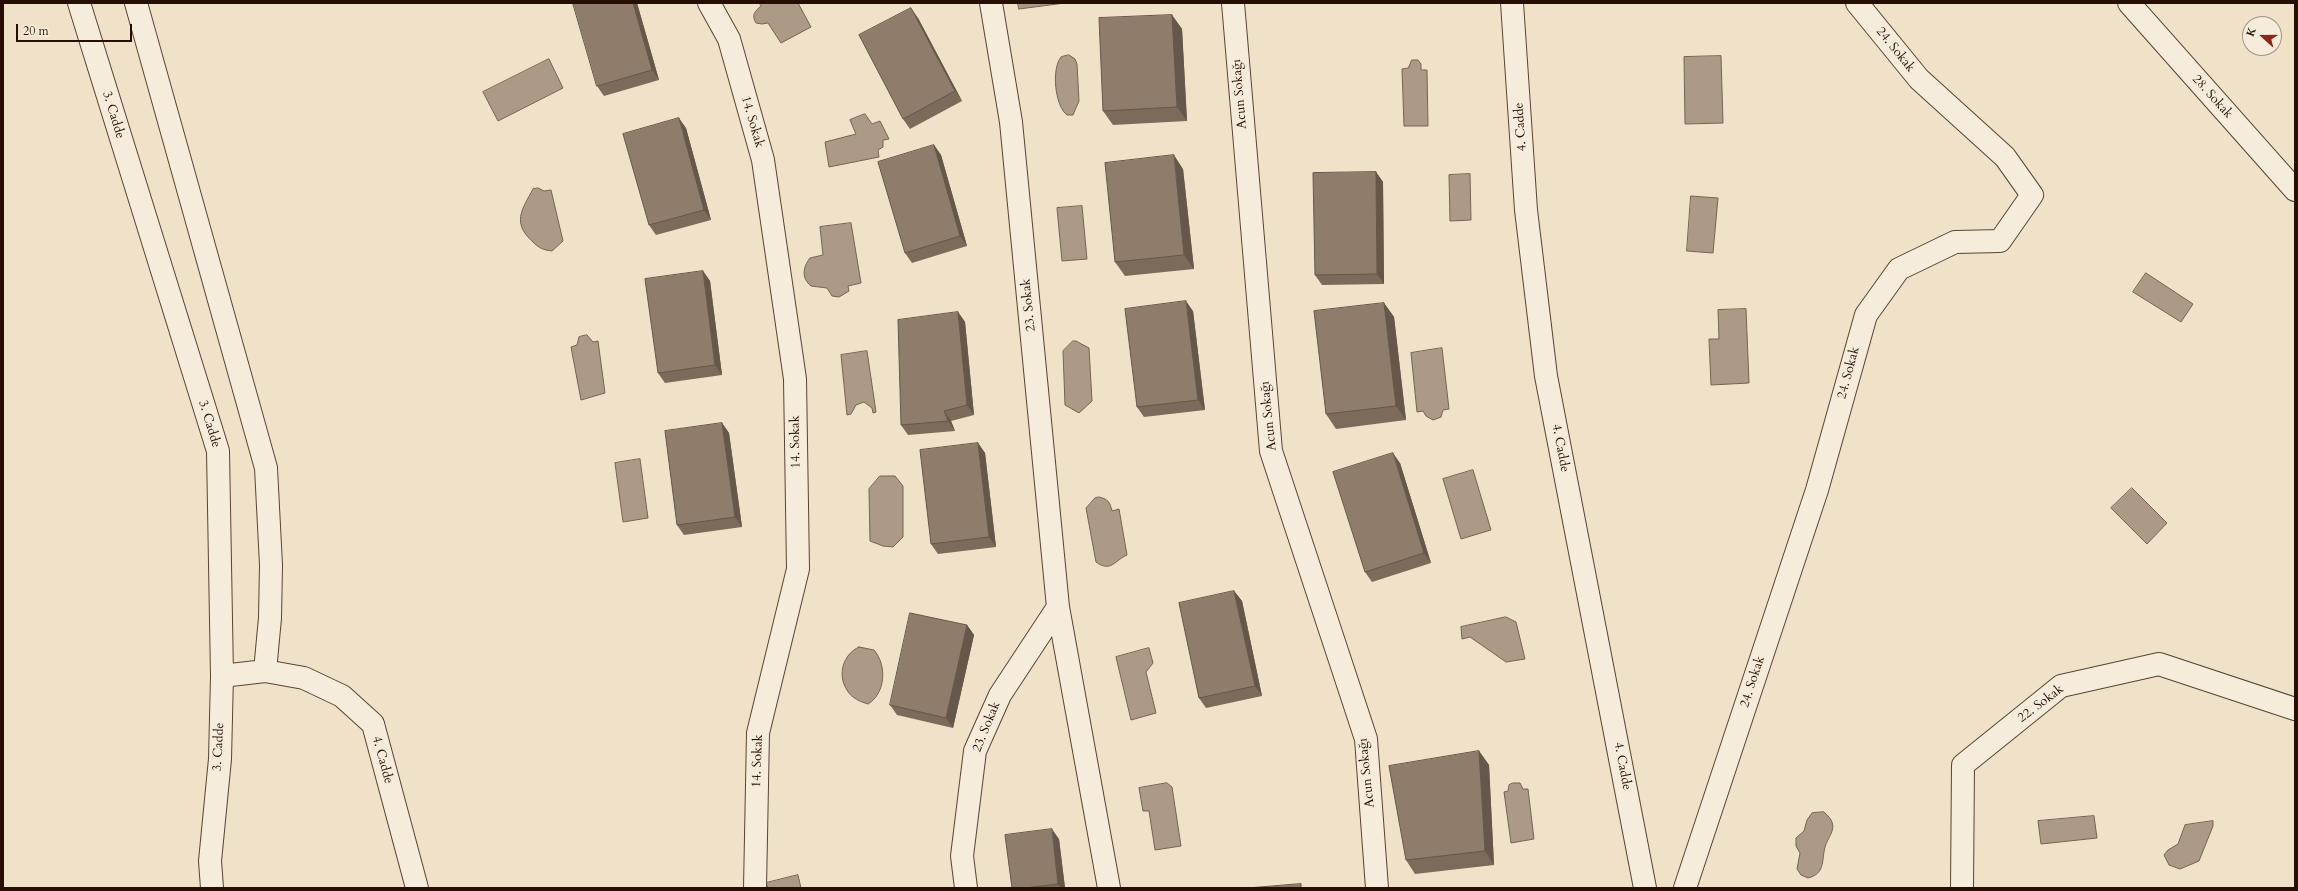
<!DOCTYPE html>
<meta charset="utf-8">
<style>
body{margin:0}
#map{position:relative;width:2298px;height:891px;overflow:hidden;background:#f0e2c9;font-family:Cardo,serif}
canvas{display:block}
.frame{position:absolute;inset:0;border:4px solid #270e03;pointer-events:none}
.north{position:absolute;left:2242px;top:16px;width:40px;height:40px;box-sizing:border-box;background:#f5ecdc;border:1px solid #a39385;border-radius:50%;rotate:291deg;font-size:11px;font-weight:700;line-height:16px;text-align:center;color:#270e03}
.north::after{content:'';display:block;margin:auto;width:14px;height:18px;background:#8f2418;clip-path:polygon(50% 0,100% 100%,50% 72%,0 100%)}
.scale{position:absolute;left:16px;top:24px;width:116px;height:18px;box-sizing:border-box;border:2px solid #270e03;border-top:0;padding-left:5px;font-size:12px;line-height:14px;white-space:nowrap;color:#270e03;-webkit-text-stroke:3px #f5ecdc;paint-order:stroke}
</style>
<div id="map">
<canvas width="2298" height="891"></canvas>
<div class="frame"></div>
<div class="north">K</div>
<div class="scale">20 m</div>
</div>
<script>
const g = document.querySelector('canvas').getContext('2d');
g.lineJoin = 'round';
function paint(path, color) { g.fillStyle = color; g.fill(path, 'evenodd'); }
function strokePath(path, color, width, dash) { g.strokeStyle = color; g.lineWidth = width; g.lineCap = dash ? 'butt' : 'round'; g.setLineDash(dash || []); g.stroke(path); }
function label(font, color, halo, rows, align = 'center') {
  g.font = font + ' Cardo,serif'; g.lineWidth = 3; g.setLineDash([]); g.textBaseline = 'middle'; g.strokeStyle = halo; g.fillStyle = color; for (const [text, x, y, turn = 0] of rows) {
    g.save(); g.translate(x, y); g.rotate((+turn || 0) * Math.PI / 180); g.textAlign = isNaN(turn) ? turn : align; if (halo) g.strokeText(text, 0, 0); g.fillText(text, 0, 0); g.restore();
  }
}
const water = new Path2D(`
 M759,3H798L811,27L781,43L768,23L762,24L756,23C751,15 755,11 761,6Z
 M1018,3H1065L1019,9Z
 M1069,55L1075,59L1077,64L1079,101L1073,115H1067C1055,106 1051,69 1061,57Z
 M1721,56L1723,123L1685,124L1684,57Z
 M549,59L563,88L498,121L483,92Z
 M1412,60H1418L1421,64V70H1427L1428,126H1404L1402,69L1408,68Z
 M865,114L872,124L880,121L889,139L883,140V147L878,150L879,157L829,167L825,142L856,134L850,120Z
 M1470,174L1471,220L1450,221L1449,175Z
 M538,188L544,191L551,190L563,241L552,251C543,250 539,248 533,242C512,223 521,211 533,189Z
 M1691,196L1718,198L1713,253L1687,251Z
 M1082,206L1087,259L1062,261L1057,208Z
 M851,223L861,283L848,286L849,291L839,297L832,296L827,288L811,286C801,278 803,267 810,258L823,255L820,227Z
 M2146,273L2193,304L2181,322L2133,292Z
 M1746,309L1749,383L1711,385L1709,339H1719L1718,310Z
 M587,335L593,342L598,341L605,393L581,400L571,347L577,345L579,337Z
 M1073,341H1076L1089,348L1092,401L1079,413L1065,405L1063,351Z
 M1442,348L1449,409L1443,410L1441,417L1433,420L1426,416L1423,411L1417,412L1411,353Z
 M867,351L876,412L873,413L872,408L864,402L856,405L851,414L847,415L841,355Z
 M640,459L648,518L623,522L615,463Z
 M1473,470L1491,530L1461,539L1443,479Z
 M880,476H895L903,486V537L893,547L883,546L870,541L869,489Z
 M2132,488L2167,523L2147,544L2111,508Z
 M1099,497C1108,499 1110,502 1112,511L1119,509L1127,555C1115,560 1111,573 1096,562L1086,508L1095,498Z
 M1506,617L1516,622L1525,659L1506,662L1470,637L1462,639L1461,627Z
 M859,647L874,650C887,665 886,693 868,704C861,702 851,698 847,690C837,675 843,654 859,647Z
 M1149,648L1153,663L1146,672L1156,713L1131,720L1116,657Z
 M1167,783L1172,787L1181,846L1155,850L1149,811H1143L1139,788Z
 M1513,783H1520L1523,789H1528L1534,839L1511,843L1504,792L1508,791L1509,785Z
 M1824,812C1843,828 1826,835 1824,852C1822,865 1823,874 1808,878L1801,875L1797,869L1800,853L1796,846V838L1804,831L1807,820L1812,813Z
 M2094,816L2097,838L2041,844L2038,821Z
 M2213,821V826L2199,861L2180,869L2169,865L2164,855L2168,850L2178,844L2185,825Z
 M798,875L801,888H768L766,883Z`);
const minor = new Path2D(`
 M79,3L218,451L222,676L220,759L210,861L212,888
 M136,3L266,468L271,565L270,618L265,671
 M709,3L729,39L763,160L795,379L798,569L758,733L755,888
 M991,3L1011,122L1058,607L1109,888
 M1233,3L1271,451L1366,739L1377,888
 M1512,3L1526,210L1546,376L1645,888
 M2129,3L2295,190
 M222,676L265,671L304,678L342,696L373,724L417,888
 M966,888L962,856L975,751L1000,695L1058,607
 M1685,888L1817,490L1866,315L1899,269L1955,242L2000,241L2032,195L2005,157L1919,79L1857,3
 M1962,888L1963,765L2061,686L2159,664L2295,709`);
const wall = new Path2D(`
 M637,3L659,80L604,96L597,86Z
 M1172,15L1182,29L1187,121L1113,125L1103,111Z
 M918,18L962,101L910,129L903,119Z
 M686,128L711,220L656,235L649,225Z
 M934,145L941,155L967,246L912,263L905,253Z
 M1183,169L1194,269L1125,276L1115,262Z
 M1376,172L1383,182L1384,284L1322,285L1315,275Z
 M703,271L710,281L722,375L665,383L658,373Z
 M1384,303L1394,317L1406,420L1336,429L1326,414Z
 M1193,311L1205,410L1144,417L1137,407Z
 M958,312L965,322L974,415L951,421L955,431L908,435L901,425Z
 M722,423L729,433L742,527L684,535L677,525Z
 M978,443L985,453L996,547L938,554L931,544Z
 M1400,463L1431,563L1372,582L1365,572Z
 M1234,591L1242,601L1262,696L1206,708L1199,698Z
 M967,625L974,635L953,728L897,715L890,705Z
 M1479,751L1489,765L1494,865L1415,874L1406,860Z
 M1059,839L1065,888H1012Z`);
const shadedWall = new Path2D(`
 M633,3H637L659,80L652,70Z
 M911,8L918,18L962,101L955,91Z
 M1172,15L1182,29L1187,121L1177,107Z
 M679,118L686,128L711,220L704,210Z
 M934,145L941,155L967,246L960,236Z
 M1174,155L1183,169L1194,269L1184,255Z
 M1376,172L1383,182L1384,284L1377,274Z
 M703,271L710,281L722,375L715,365Z
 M1186,301L1193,311L1205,410L1198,400Z
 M1384,303L1394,317L1406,420L1396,406Z
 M958,312L965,322L974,415L967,405Z
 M944,411L951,421L955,431L948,421Z
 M722,423L729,433L742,527L735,517Z
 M978,443L985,453L996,547L989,537Z
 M1393,453L1400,463L1431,563L1424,553Z
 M1234,591L1242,601L1262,696L1255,686Z
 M967,625L974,635L953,728L946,718Z
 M1479,751L1489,765L1494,865L1485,851Z
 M1052,829L1059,839L1065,888H1061L1058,884Z`);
const building = new Path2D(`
 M573,3H633L652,70L597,86Z
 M911,8L955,91L903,119L859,35Z
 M1172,15L1177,107L1103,111L1099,18Z
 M679,118L704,210L649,225L623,134Z
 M934,145L960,236L905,253L878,162Z
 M1174,155L1184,255L1115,262L1105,163Z
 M1376,172L1377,274L1315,275L1313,173Z
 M703,271L715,365L658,373L645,279Z
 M1186,301L1198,400L1137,407L1125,309Z
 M1384,303L1396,406L1326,414L1314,311Z
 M958,312L967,405L944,411L948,421L901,425L898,320Z
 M722,423L735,517L677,525L665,431Z
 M978,443L989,537L931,544L920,450Z
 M1393,453L1424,553L1365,572L1333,472Z
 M1234,591L1255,686L1199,698L1179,603Z
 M910,613L967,625L946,718L890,705Z
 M1479,751L1485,851L1406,860L1389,766Z
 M1052,829L1058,884L1024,888H1012L1005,835Z
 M1301,884V888H1248Z`);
const streetNames = [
 ["24. Sokak",1895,50,51],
 ["Acun Sokağı",1240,94,-95],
 ["28. Sokak",2212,97,48],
 ["3. Cadde",113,115,73],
 ["14. Sokak",752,122,74],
 ["4. Cadde",1521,127,-94],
 ["23. Sokak",1029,305,-96],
 ["24. Sokak",1849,373,-75],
 ["Acun Sokağı",1269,416,-96],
 ["3. Cadde",209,424,73],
 ["14. Sokak",796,442,-91],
 ["4. Cadde",1560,448,79],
 ["24. Sokak",1753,682,-72],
 ["22. Sokak",2041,704,-37],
 ["23. Sokak",987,727,-68],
 ["3. Cadde",219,747,-87],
 ["4. Cadde",382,760,75],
 ["14. Sokak",758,761,-88],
 ["4. Cadde",1622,766,79],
 ["Acun Sokağı",1367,773,-96]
];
paint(water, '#ac9a86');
strokePath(water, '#776252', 1);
strokePath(minor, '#594334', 24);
strokePath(minor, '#f5ecdc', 22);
paint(wall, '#7c6b5b');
paint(shadedWall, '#65574a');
paint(building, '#907c6a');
strokePath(building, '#65574a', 1);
label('13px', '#270e03', '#f5ecdc', streetNames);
</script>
